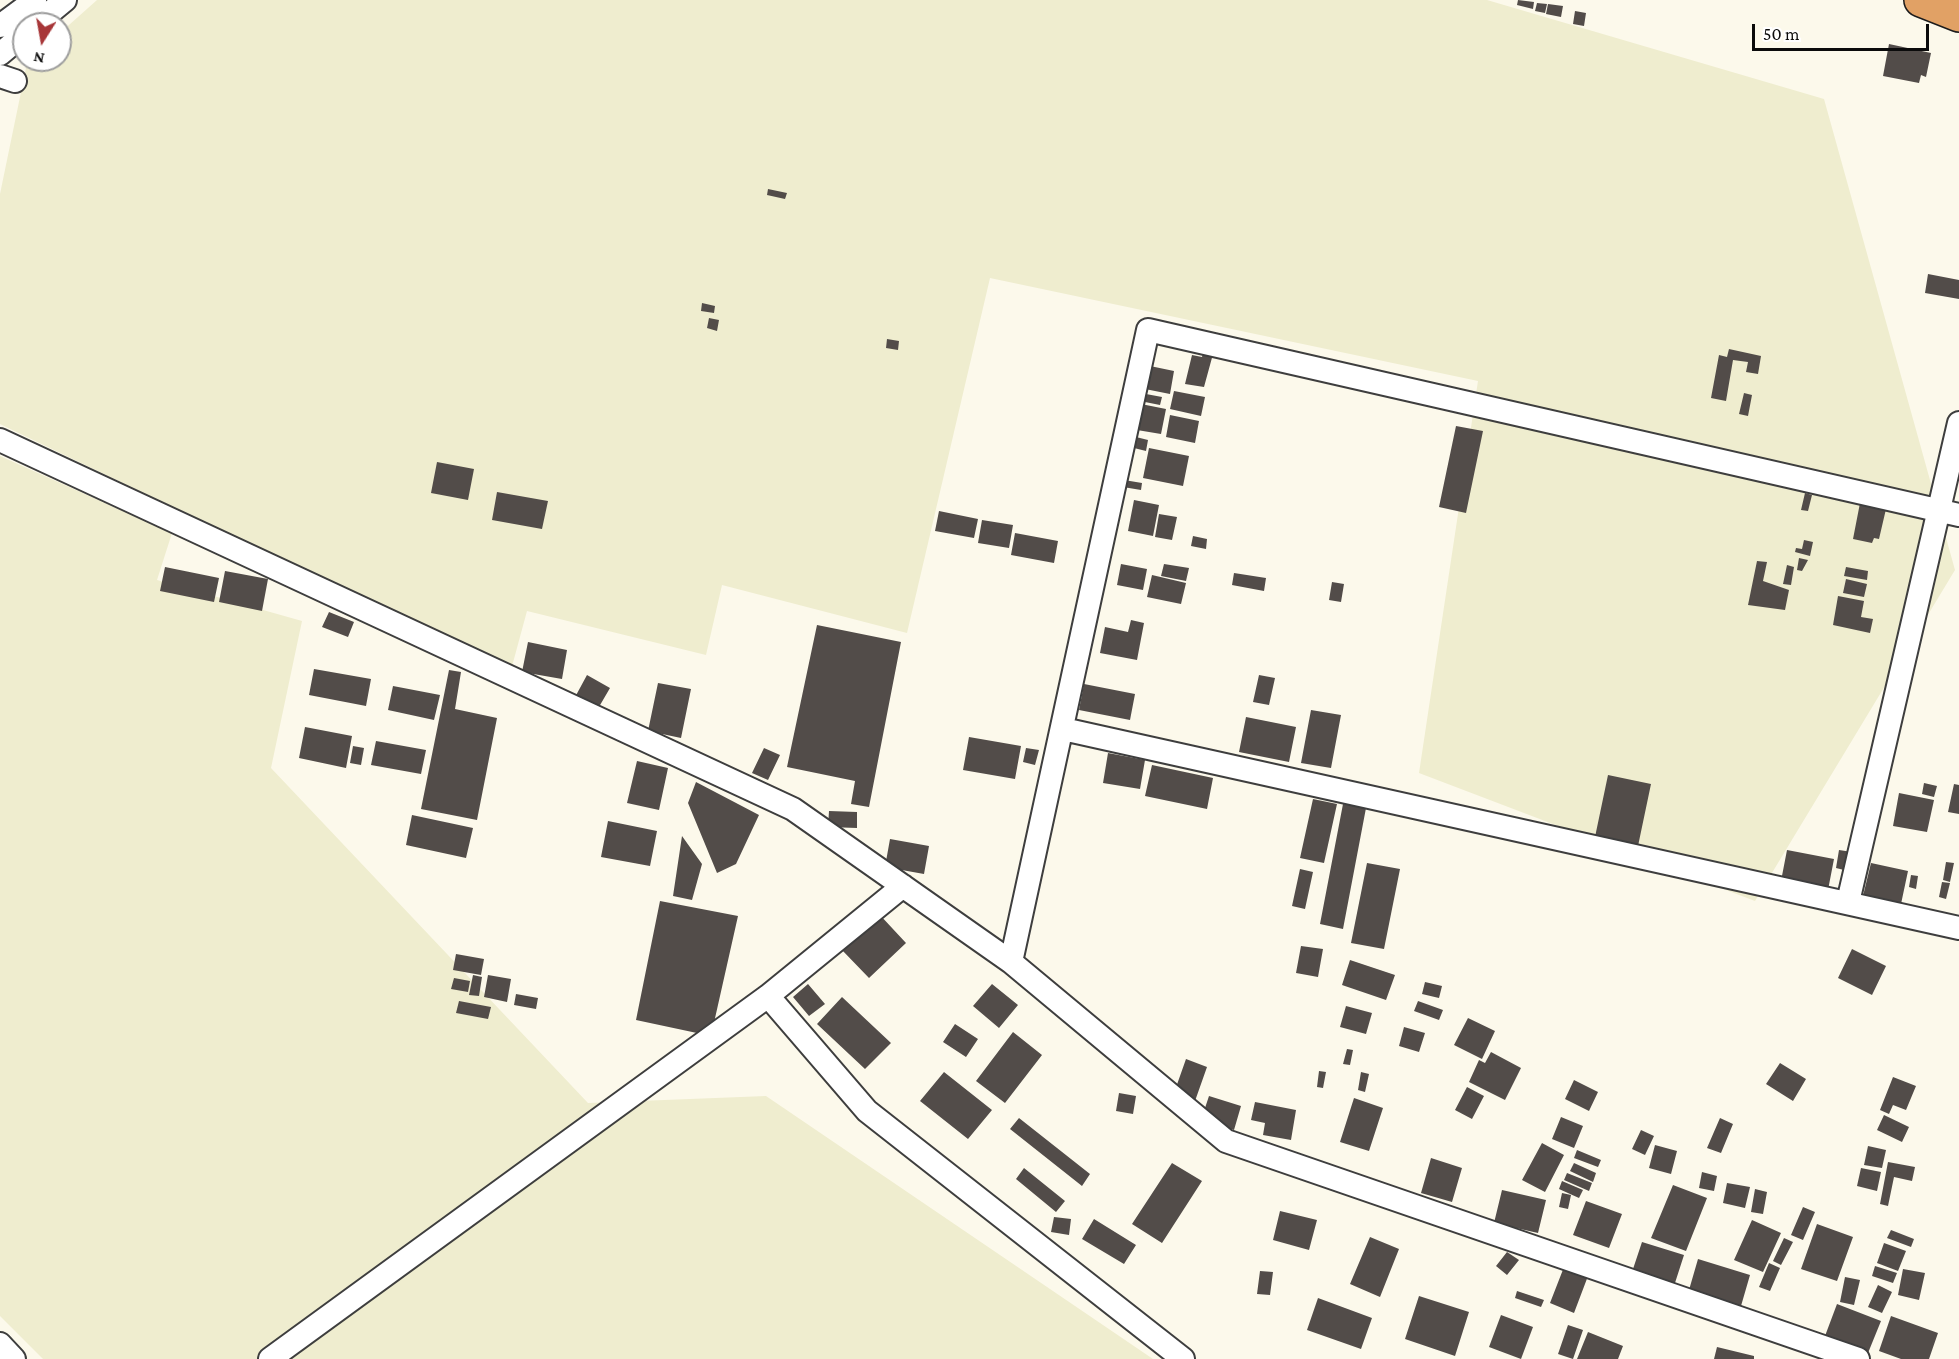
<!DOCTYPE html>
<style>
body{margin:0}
#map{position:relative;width:1959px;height:1359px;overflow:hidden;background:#fcf9eb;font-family:"Crimson Pro",serif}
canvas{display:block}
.north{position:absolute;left:12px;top:12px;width:60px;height:60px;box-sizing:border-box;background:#fff;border:2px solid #9d9d9d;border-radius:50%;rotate:191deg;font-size:16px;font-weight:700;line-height:24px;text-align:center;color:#0b0b0b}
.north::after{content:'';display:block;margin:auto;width:21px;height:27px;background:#a73638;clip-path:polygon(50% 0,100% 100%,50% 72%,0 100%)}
.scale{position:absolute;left:1752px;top:24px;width:177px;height:27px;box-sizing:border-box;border:3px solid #0b0b0b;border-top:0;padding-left:8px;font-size:18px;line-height:21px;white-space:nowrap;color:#0b0b0b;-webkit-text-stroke:4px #fff;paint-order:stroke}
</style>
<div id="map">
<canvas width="1959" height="1359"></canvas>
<div class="north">N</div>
<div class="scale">50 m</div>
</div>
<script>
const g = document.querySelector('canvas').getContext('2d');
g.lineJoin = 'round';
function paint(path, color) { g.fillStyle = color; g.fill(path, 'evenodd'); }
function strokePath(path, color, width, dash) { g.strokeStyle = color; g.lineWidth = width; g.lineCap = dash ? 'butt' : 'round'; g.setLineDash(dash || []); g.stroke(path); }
const farmland = new Path2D(`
 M97,0H1487L1824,99L1955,570L1755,901L1419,773L1478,381L990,278L907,633L722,585L706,655L527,611L511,670L0,424V194L27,63L30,60H60V33Z
 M0,456L172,533L157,580L302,621L271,768L588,1103L766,1096L1153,1359H43L0,1316Z`);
const building = new Path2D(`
 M1518,0L1534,2L1533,9L1517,5Z
 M1537,3L1547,4L1545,13L1535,11Z
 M1548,4L1563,6L1561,17L1546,14Z
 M1575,11L1586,13L1584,26L1573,24Z
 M1889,44L1931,53L1926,77L1921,75L1919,83L1883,76Z
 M768,189L787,193L785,199L767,195Z
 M1928,274L1959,280V299L1925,293Z
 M702,303L715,306L714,313L701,311Z
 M709,318L719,320L717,331L707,328Z
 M887,339L899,341L898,350L886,348Z
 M1729,349L1761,356L1758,374L1746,372L1748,362L1733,360L1726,401L1711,398L1719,355L1727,357Z
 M1203,353L1213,354L1204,387L1185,384L1192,355L1202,357Z
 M1150,366L1174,371L1170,394L1145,389Z
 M1174,391L1205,397L1201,416L1170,409Z
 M1744,393L1752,395L1748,416L1739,414Z
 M1146,394L1162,397L1160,405L1145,402Z
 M1141,404L1166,409L1161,434L1137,430Z
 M1170,415L1199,421L1195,443L1166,437Z
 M1456,426L1483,431L1466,513L1439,507Z
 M1132,436L1148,440L1146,451L1130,447Z
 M1149,448L1189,456L1183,486L1143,478Z
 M437,462L474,469L468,500L431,493Z
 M1124,480L1142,483L1141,490L1123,487Z
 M497,492L548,501L542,529L492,520Z
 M1805,493L1812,495L1808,511L1801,510Z
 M1134,500L1159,505L1153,536L1128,531Z
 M1860,503L1886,509L1879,539L1874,538L1872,543L1853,539Z
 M939,511L978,519L974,538L935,531Z
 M1159,514L1177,517L1172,540L1155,537Z
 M982,520L1013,525L1009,548L978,543Z
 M1015,533L1058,541L1054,563L1011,555Z
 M1193,536L1207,539L1206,549L1191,546Z
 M1804,540L1813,542L1810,556L1795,552L1796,548L1802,549Z
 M1799,558L1808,560L1802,571L1797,570Z
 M1757,561L1767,562L1763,581L1789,590L1785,610L1748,605Z
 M1121,564L1147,569L1143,590L1117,585Z
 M1164,564L1189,568L1186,581L1161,576Z
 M1787,565L1794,567L1791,585L1783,584Z
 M165,567L219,578L214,602L160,591Z
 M1846,567L1868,571L1867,580L1844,576Z
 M225,571L268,579L262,611L219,602Z
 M1234,573L1266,578L1264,591L1232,585Z
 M1152,575L1186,583L1181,604L1147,597Z
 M1846,579L1867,584L1864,597L1843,593Z
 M1332,582L1344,584L1341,602L1329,600Z
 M1838,596L1864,601L1861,617L1873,619L1870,633L1833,625Z
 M329,612L354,622L348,637L322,627Z
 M1131,620L1144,623L1137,660L1100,653L1105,627L1128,632Z
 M817,625L901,642L869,807L851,804L855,781L787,767Z
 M528,642L567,650L562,679L522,672Z
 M314,669L371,679L366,706L309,695Z
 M449,670L461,672L455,709L497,718L477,820L421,809Z
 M587,675L610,688L596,712L574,699Z
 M1259,675L1275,678L1269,705L1253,702Z
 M658,683L691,689L681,738L648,731Z
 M1084,684L1135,694L1130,720L1079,710Z
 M393,686L440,695L434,720L388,710Z
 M1311,710L1341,715L1331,768L1301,763Z
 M1246,717L1296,727L1289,762L1239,752Z
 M305,727L352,736L346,768L299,758Z
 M969,737L1021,746L1015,779L963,770Z
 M376,741L426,750L421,774L371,765Z
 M353,746L364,748L361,765L350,763Z
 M764,748L780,755L768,780L752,773Z
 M1026,748L1039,750L1035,765L1023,762Z
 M1108,753L1145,760L1140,789L1103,783Z
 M637,761L668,768L659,810L627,803Z
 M1152,765L1213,778L1207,809L1145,796Z
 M1608,775L1651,784L1638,846L1595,837Z
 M696,782L759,815L736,864L717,873L688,803Z
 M1924,783L1937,786L1934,797L1922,794Z
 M1954,784L1959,785V814L1948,812Z
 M1899,793L1934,800L1927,832L1893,826Z
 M1313,799L1337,804L1324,863L1300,858Z
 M1343,804L1366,808L1343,929L1320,924Z
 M829,811L857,812V828L828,827Z
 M412,815L473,828L466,858L406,845Z
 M608,821L657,831L650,866L601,857Z
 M682,836L702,864L692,900L673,896Z
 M890,839L929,846L924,874L885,867Z
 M1787,850L1834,859L1828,890L1781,881Z
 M1839,850L1852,852L1848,871L1836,868Z
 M1946,862L1954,863L1950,882L1943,880Z
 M1367,863L1400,869L1384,949L1351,943Z
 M1871,863L1908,871L1901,904L1863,896Z
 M1300,869L1313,872L1305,909L1292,906Z
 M1911,875L1918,876L1916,889L1909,887Z
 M1942,882L1950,883L1946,899L1939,897Z
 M660,901L738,916L711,1036L636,1020Z
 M879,914L906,943L869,978L841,949Z
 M1301,946L1323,949L1318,977L1296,973Z
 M1852,949L1886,966L1872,995L1838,978Z
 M456,954L484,959L481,975L453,970Z
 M1350,960L1395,975L1386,1000L1342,985Z
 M473,975L482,977L479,996L469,995Z
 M488,975L511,979L507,1002L484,997Z
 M454,978L470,981L468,992L451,989Z
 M1425,982L1442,986L1439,998L1422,994Z
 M808,984L825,1004L809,1016L793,997Z
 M992,984L1018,1005L999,1028L973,1006Z
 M516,994L538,998L536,1009L514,1005Z
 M842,997L891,1043L865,1069L817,1024Z
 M459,1001L491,1007L488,1019L456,1013Z
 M1418,1001L1443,1010L1439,1020L1414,1011Z
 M1346,1006L1372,1013L1366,1034L1340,1027Z
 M1468,1018L1495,1031L1482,1059L1454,1045Z
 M955,1024L978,1039L966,1057L943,1042Z
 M1404,1027L1425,1033L1419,1052L1399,1046Z
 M1013,1032L1042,1055L1005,1103L976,1081Z
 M1347,1049L1353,1050L1350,1065L1343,1064Z
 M1491,1052L1521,1068L1505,1100L1469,1082L1479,1060L1485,1063Z
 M1186,1059L1207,1067L1195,1101L1174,1093Z
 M1780,1063L1806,1079L1793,1101L1766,1084Z
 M1319,1071L1326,1072L1323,1088L1317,1087Z
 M944,1072L992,1110L968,1139L920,1101Z
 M1361,1072L1369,1074L1365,1092L1358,1090Z
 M1893,1077L1916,1086L1906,1110L1893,1105L1889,1114L1880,1110Z
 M1574,1080L1598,1092L1589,1111L1565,1099Z
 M1467,1087L1484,1096L1472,1119L1455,1110Z
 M1119,1093L1136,1096L1133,1114L1116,1111Z
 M1209,1096L1241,1106L1234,1130L1201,1120Z
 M1354,1098L1383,1108L1369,1151L1340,1142Z
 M1255,1102L1296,1110L1291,1140L1263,1135L1265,1123L1251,1120Z
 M1884,1115L1909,1127L1902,1142L1877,1130Z
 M1561,1117L1583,1126L1574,1148L1552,1139Z
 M1019,1118L1090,1174L1082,1186L1010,1129Z
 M1720,1118L1733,1124L1721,1153L1707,1148Z
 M1641,1130L1654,1136L1645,1155L1632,1149Z
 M1542,1143L1564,1155L1545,1192L1522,1180Z
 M1655,1145L1677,1151L1671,1174L1649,1168Z
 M1868,1146L1886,1150L1882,1168L1864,1165Z
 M1577,1150L1601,1160L1598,1167L1574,1158Z
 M1431,1158L1462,1168L1452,1202L1421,1193Z
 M1888,1162L1915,1167L1912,1181L1894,1177L1888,1206L1880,1204Z
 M1172,1163L1202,1181L1162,1243L1132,1224Z
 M1574,1163L1596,1173L1593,1182L1570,1171Z
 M1024,1168L1065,1201L1056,1212L1016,1179Z
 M1861,1168L1881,1172L1877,1191L1857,1186Z
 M1702,1172L1717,1176L1714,1191L1699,1188Z
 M1567,1173L1592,1183L1589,1191L1564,1180Z
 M1562,1181L1583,1190L1579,1198L1559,1189Z
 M1727,1183L1750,1187L1745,1208L1723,1203Z
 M1673,1185L1707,1198L1686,1251L1651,1238Z
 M1755,1189L1767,1192L1763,1214L1751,1212Z
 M1502,1190L1546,1200L1538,1233L1494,1223Z
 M1562,1193L1571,1195L1568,1209L1559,1207Z
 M1586,1201L1622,1214L1609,1248L1573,1235Z
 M1803,1207L1815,1212L1803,1240L1791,1235Z
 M1280,1211L1317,1220L1309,1250L1273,1240Z
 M1054,1217L1071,1219L1069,1235L1051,1232Z
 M1094,1219L1136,1245L1124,1264L1082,1239Z
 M1752,1220L1781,1233L1763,1272L1734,1260Z
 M1817,1224L1853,1237L1837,1281L1801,1269Z
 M1891,1230L1914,1239L1911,1247L1887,1238Z
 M1370,1237L1399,1249L1380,1297L1350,1284Z
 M1784,1238L1793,1242L1781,1265L1773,1261Z
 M1642,1242L1684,1255L1674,1286L1632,1272Z
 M1884,1243L1906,1251L1898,1271L1877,1263Z
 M1507,1252L1519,1260L1507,1275L1496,1266Z
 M1698,1259L1750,1275L1741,1306L1689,1290Z
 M1769,1263L1780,1268L1770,1291L1759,1287Z
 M1875,1266L1897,1273L1893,1283L1872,1276Z
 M1564,1267L1588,1276L1574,1313L1550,1303Z
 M1903,1269L1925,1273L1919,1300L1898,1295Z
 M1260,1271L1273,1272L1270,1295L1257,1294Z
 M1845,1277L1860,1280L1854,1305L1840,1302Z
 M1878,1285L1892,1292L1882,1313L1868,1307Z
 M1517,1291L1544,1300L1541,1307L1515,1298Z
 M1419,1296L1469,1312L1455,1356L1405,1339Z
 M1318,1298L1372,1318L1361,1349L1307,1330Z
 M1837,1304L1881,1321L1868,1353L1825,1336Z
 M1501,1315L1533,1327L1521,1359L1489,1347Z
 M1891,1316L1938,1333L1929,1359H1901L1879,1351Z
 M1568,1325L1583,1330L1573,1359L1558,1354Z
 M1588,1332L1623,1346L1618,1359H1577Z
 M1717,1347L1754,1356V1359H1714Z`);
const minor = new Path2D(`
 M36,24L65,0
 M0,26L35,0
 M0,54L24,34
 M0,76L15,81
 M0,440L793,809L1011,962L1226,1141L1858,1359
 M1063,729L1959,928
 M1848,902L1959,423
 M1011,962L1148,330L1959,515
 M768,996L867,1111L1183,1359
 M0,1344L14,1359
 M270,1359L768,996L903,886`);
const motorway = new Path2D(`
 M1921,0L1959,15`);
paint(farmland, '#efedcf');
paint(building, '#524c49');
strokePath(minor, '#3e3e3e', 26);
strokePath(motorway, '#1c1c1c', 36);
strokePath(minor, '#fff', 22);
strokePath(motorway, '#e1a165', 33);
</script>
